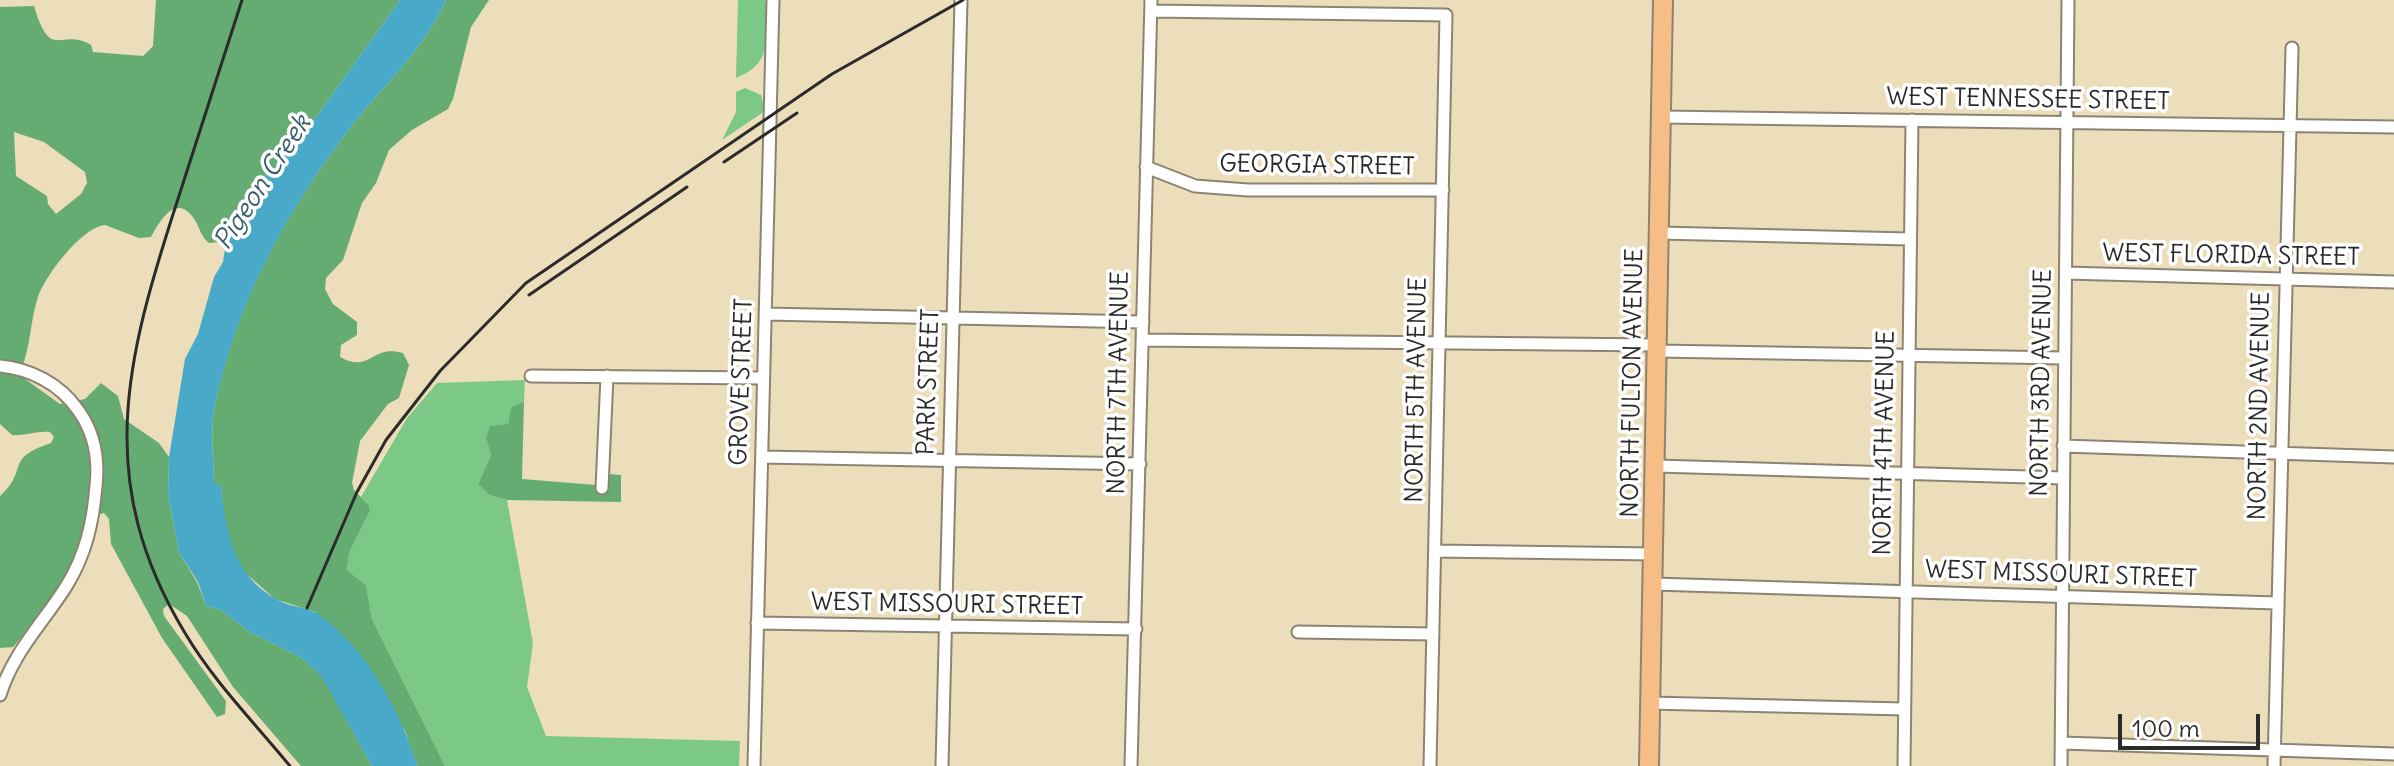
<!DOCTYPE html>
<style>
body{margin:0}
#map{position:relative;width:2394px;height:766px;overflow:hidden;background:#ecdeba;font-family:Delius,sans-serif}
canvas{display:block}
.scale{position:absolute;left:2118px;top:714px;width:142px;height:36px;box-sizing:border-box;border:4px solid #2b2b2b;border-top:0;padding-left:10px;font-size:24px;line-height:28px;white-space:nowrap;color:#2b2b2b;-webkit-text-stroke:6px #fff;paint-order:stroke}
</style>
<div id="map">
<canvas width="2394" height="766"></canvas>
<div class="scale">100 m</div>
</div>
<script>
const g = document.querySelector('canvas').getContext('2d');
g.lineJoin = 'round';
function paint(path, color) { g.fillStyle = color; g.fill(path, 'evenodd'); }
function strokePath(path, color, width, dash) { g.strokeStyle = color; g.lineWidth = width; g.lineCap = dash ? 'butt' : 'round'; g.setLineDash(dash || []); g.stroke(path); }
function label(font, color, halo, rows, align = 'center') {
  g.font = font + ' Delius,sans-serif'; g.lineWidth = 7; g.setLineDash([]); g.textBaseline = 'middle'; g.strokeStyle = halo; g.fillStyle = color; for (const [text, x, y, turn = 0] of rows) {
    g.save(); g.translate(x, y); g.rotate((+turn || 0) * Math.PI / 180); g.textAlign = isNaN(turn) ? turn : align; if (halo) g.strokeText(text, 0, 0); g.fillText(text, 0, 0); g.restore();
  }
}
const green = new Path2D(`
 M738,0H765L766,4C765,39 774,63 736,78Z
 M745,88L761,95L765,111L722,140L736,112V92Z
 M525,380L524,402L511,407L508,424L486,438L491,455L478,484L489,495L507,500L533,643L527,687L546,736L740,741L739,766H445L372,619L366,585L347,570L349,553L370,511L369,505L361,497L407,418L437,383Z`);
const forest = new Path2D(`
 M156,0H400L317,116L281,163L263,178L253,193L250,210L220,242L209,243C199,235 200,225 192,216C174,194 159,223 151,237L139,238L105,225C82,227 45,276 38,297C30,321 31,346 21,370L25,379L60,404L85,399L101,383L118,396L124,419L159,443L169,457L168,494L179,553L197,582L206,606L221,610L250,632L302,658L323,677L372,766H301L233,687L187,616L169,604L163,609L164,616L226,701L225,714L217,717L162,638L111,544L109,519L104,513L85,519C78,567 45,612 13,647L0,648V496C30,469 3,459 51,443L54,437L50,432C35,431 26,436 12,435L0,424V7L34,6C51,63 60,27 91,45L93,52L143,56L153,46ZM14,132L44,142L85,172L87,183L81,194L56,214L48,204L47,196L16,176Z
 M446,0H489L471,27L453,99L448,109L412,130L389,150L376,183L362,203L343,260L326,278L325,289L333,304L357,322V335L341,345L340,357C371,374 371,344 403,353L409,365L399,398L388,404L360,441L352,483L354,490L369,505L370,511L349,553L347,570L366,585L372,619L445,766H417L405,731L315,612L275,599L242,570L233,553L224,521L221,486L214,484C214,460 210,433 214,410C234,305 286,211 351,127C386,82 421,54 446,0Z
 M524,402L522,479L596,485L605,482L609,474L621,475V502L507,500L489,495L478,484L491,455L486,438L490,426L508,424L511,407Z`);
const water = new Path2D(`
 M400,0H446C421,54 386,82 351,127C286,211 235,305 214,410C210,433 214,460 214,483L221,486C226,532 233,576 278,600C290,607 307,607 318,614C366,648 401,711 417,766H372L322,677L302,658L250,632L221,610L206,606L198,582L179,553L168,494L169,457L185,359L198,334L214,277L223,262L227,236L250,210L253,193L263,178L281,163L317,116Z`);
const minor = new Path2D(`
 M1151,11L1446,15L1430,766
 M1661,117L2394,127
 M1146,167L1195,186L1248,190H1443
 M1660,233L1909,239
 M2066,273L2394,282
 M766,314L1143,322
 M1142,340L1658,345
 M1658,351L2064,358
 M0,366C31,369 60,384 78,410C94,432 99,459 96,486C93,522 86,554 67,585C44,622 13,652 0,695
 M531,376L763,378
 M2063,446L2394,457
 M762,457L1140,464
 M1657,466L2063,478
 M602,488L607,376
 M1435,551L1654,554
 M1653,584L2277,603
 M757,623L1136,629
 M1298,632L1433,634
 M1650,703L1904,709
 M2062,743L2394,754
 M754,766L773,0
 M942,766L961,0
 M1131,766L1151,0
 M1904,766L1912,120
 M2061,766L2068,0
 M2274,766L2292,48`);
const primary = new Path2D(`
 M1649,766L1663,0`);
const rail = new Path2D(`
 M242,0C220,67 199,135 177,202C126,359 93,481 185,633C214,682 254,722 290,766
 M724,162L797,113
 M529,295L687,187
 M307,608L357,492L386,440L440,371L526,283L832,74L963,0`);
const streetNames = [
 ["WEST TENNESSEE STREET",2028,100,1],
 ["GEORGIA STREET",1317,166,1],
 ["WEST FLORIDA STREET",2231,256,1],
 ["GROVE STREET",742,382,-88],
 ["PARK STREET",929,382,-88],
 ["NORTH 7TH AVENUE",1119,383,-89],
 ["NORTH FULTON AVENUE",1633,383,-89],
 ["NORTH 3RD AVENUE",2042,383,-89],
 ["NORTH 5TH AVENUE",1417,390,-89],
 ["NORTH 2ND AVENUE",2260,406,-89],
 ["NORTH 4TH AVENUE",1885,443,-89],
 ["WEST MISSOURI STREET",2061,575,2],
 ["WEST MISSOURI STREET",947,605,1]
];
const waterNames = [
 ["Pigeon Creek",263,183,-57]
];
paint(green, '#7cc886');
paint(forest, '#65ac73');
paint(water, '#48aac8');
strokePath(minor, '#8c8472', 15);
strokePath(primary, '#8c8472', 22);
strokePath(minor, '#fff', 11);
strokePath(primary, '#f6be86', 18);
strokePath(rail, '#2b2b2b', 3);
label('24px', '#2b2b2b', '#fff', streetNames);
label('italic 26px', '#375e6a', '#fff', waterNames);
</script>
